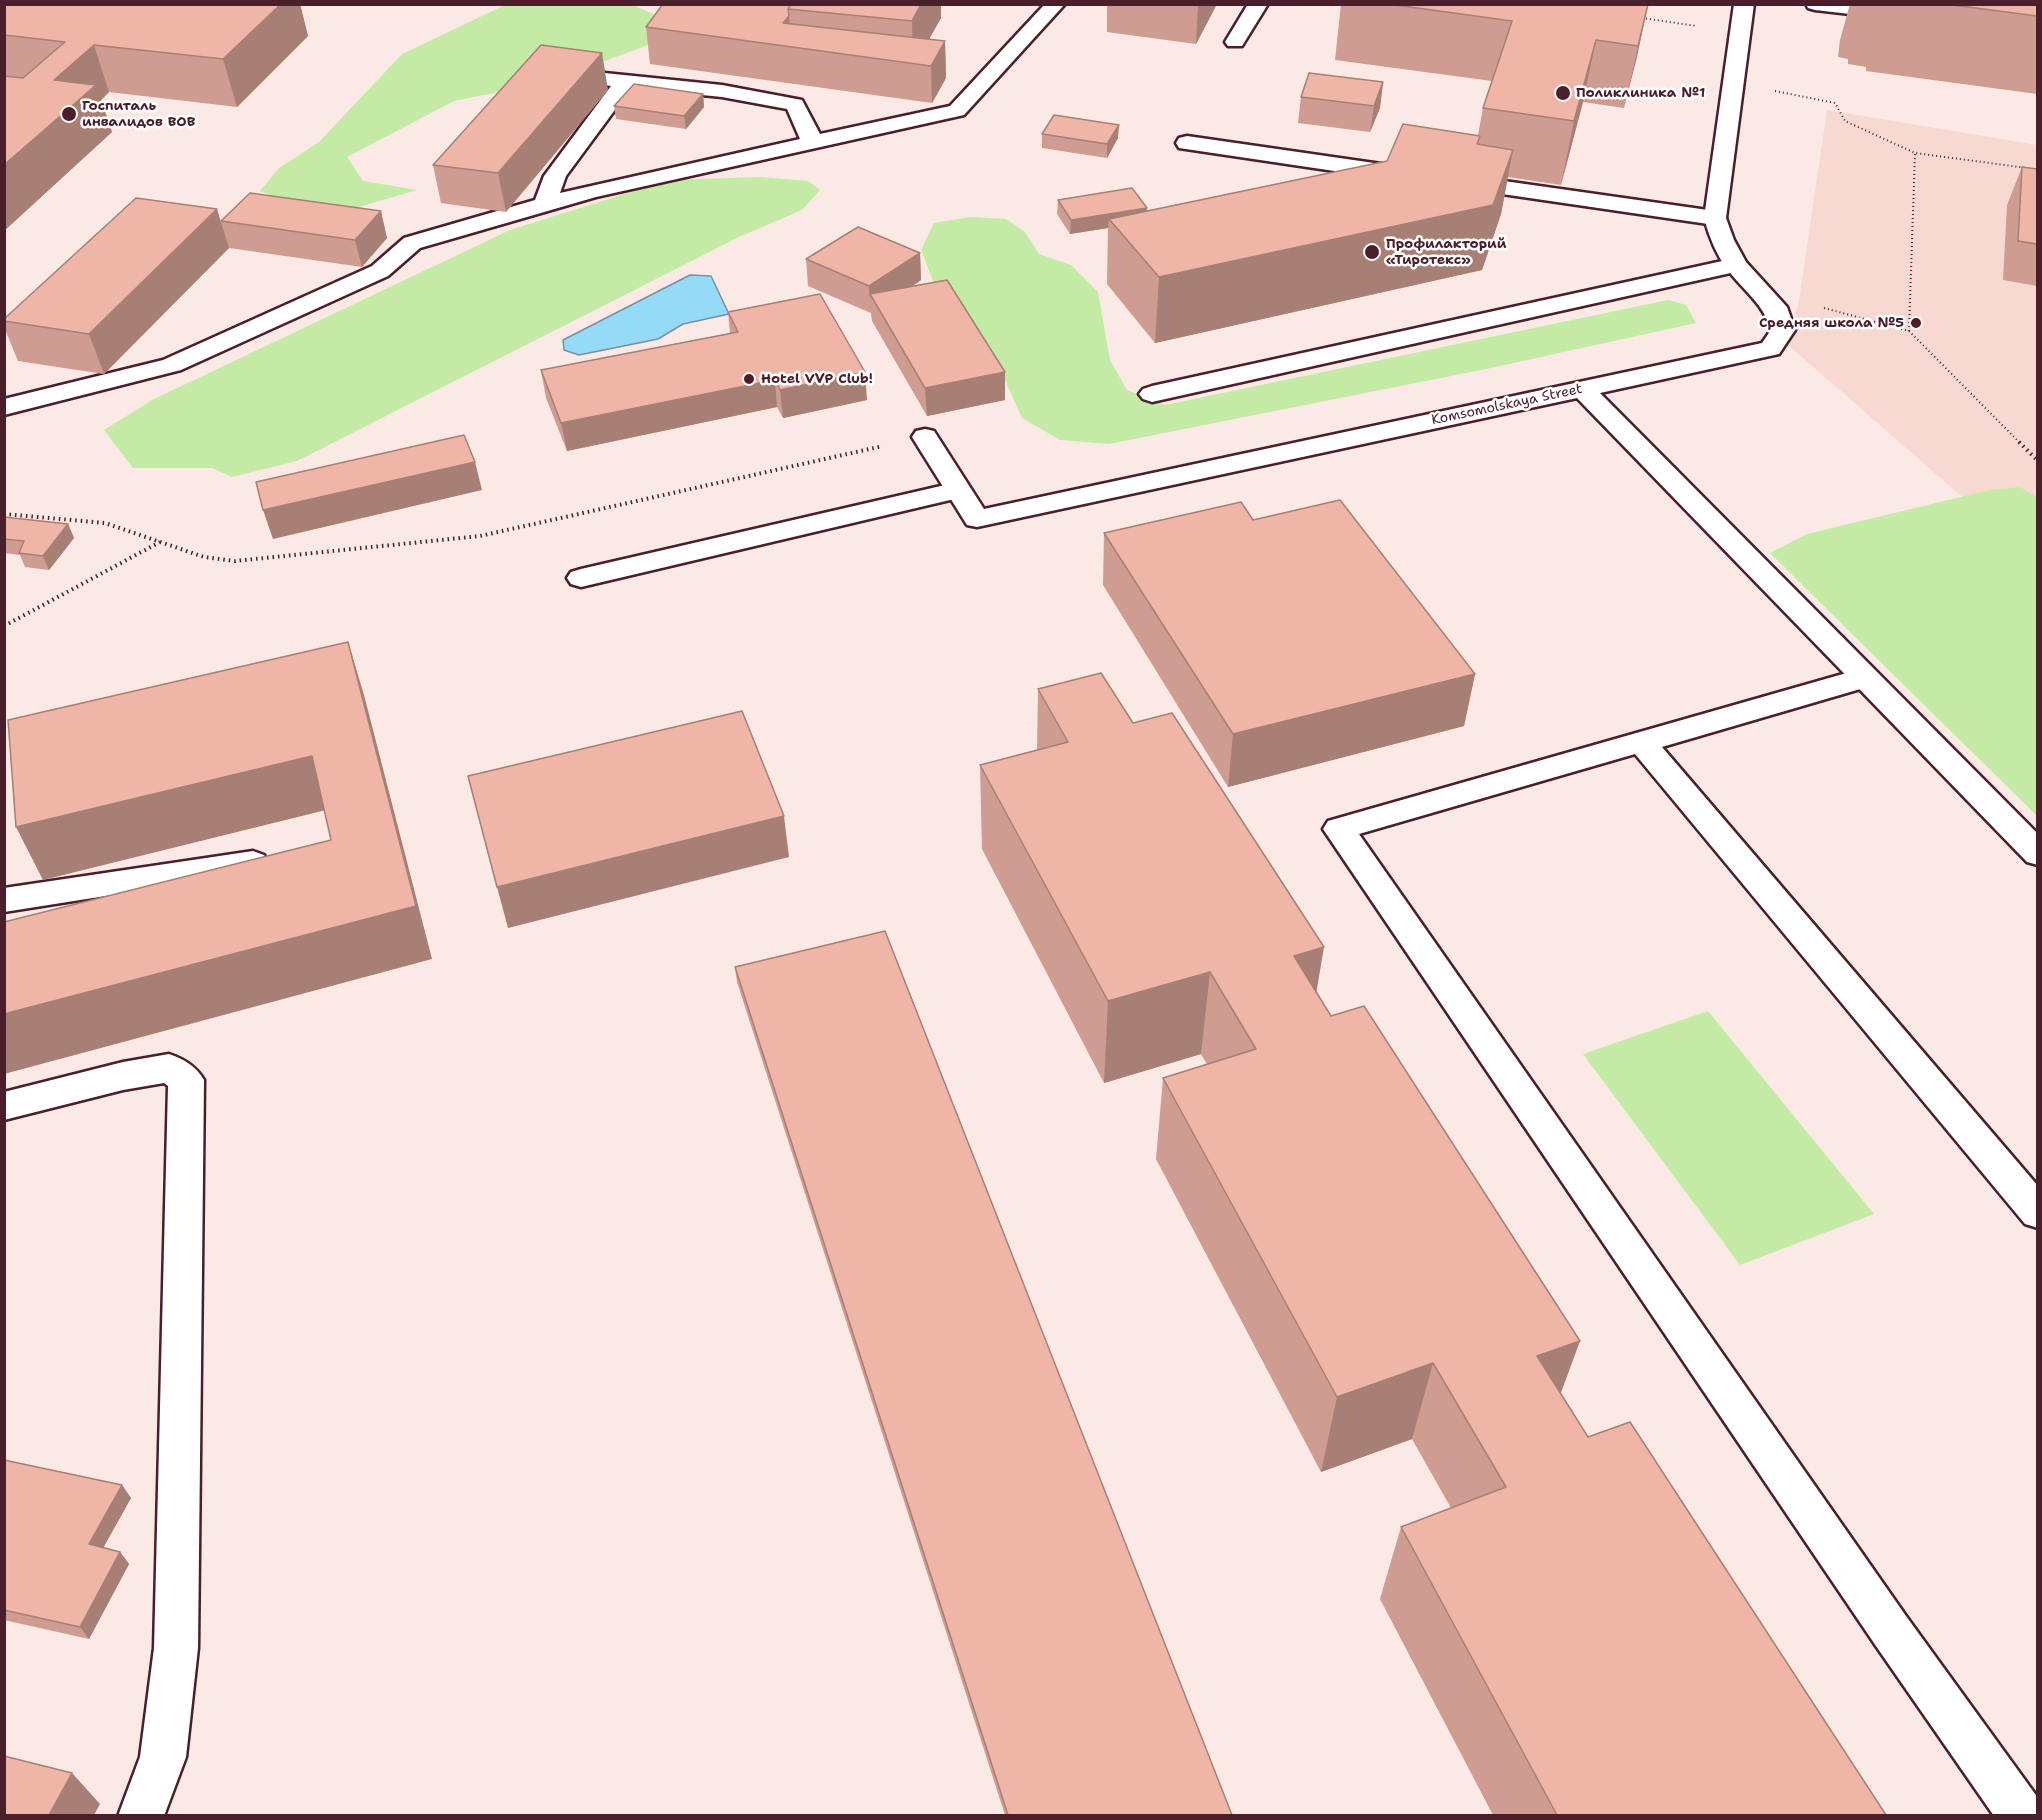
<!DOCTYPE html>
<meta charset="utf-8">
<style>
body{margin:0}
#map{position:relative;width:2042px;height:1820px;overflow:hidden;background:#fae9e5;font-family:"Shantell Sans",sans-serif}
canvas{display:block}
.frame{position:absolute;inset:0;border:6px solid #4a1f2b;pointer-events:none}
</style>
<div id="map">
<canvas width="2042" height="1820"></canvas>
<div class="frame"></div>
</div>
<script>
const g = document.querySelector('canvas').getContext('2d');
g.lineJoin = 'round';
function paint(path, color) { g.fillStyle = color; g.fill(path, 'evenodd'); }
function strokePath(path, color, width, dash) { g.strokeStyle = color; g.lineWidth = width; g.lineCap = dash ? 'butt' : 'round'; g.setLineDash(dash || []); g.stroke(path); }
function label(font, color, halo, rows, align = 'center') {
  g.font = font + ' "Shantell Sans",sans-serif'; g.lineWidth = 5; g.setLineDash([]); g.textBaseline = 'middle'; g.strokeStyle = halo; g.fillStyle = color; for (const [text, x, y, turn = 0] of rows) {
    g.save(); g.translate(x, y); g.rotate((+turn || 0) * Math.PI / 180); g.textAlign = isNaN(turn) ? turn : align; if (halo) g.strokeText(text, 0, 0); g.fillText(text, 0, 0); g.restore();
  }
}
const built = new Path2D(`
 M1827,110L2037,145V562L1788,345L1799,301Z`);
const green = new Path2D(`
 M505,5H632L668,20L667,38L548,82L454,101L347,157L363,181L417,190L342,212L303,209L260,191L279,168L319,142L402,54Z
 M760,177L808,181L820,190L802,210L739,237L297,461L232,477L212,468H133L104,430L152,400L510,230L669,180Z
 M970,217L1006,219L1025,232L1039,254L1071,265L1098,292L1110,360L1127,390L1165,405L1668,300L1686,305L1696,323L1491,368L1109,444L1060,440L1022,418L1006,382L977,334L939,296L921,250L934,223Z
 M2020,487L2037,497V816L1770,553L1807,534L1990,490Z
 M1708,1011L1874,1214L1740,1265L1583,1054Z`);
const water = new Path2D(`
 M690,275L711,276L729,314L683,324L658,339L579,355L564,350L563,340Z`);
const pathFar1 = new Path2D(`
 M1642,18L1697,26
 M1775,91L1835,103L1845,121L1915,153L2027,168
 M1824,308L1909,331L2020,443
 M1909,331L1915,153`);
const path = new Path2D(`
 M2019,442L2038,461
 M4,514L105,523L204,557L235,561L480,536L883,446
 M4,626L160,542`);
const lane = new Path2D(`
 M1045,4H1065L964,115L596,197L420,248L388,276L181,370L4,415V399L163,360L372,266L404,238L535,200L544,176L611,86L578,81L575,77L578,73L585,71L722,85L802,100L820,134L950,106ZM631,88L722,97L787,109L800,139L560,193L566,176Z
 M1248,4H1268L1242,46H1228L1225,42Z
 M1806,4H1871L1901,9L1904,13L1901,17L1894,19L1815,10L1808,8Z
 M1187,136L1402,167L1410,169L1413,174L1410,179L1402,181L1179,148L1176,143L1179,138Z
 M1462,175L1715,211L1723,213L1726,218L1723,223L1715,225L1454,187L1451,182L1454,177Z
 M1736,258L1744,260L1748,265L1744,270L1152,402L1143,399L1139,394L1143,389L1152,386Z
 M958,482L967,484L971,490L967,496L581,587L571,584L567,578L571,572L581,569Z
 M1864,668L1874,671L1879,678L1874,685L1662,747L2038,1186V1228L2025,1224L1635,754L1359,834L1906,1616L2038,1798V1816H1994L1876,1646L1323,829L1328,821Z
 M253,851L264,855L269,863L264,871L4,912V888Z
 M169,1054C184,1059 196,1066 204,1080L198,1648L186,1757L164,1816H118L140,1757L154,1648L168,1086L164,1083L123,1090L4,1120V1092L123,1062Z`);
const street = new Path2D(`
 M1734,4H1754L1726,218L1734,240L1746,262L1787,307L1795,330L1779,354L1600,393L2038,834V865L2027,862L1577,398L977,527L967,525L912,437L916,431L925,429L934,431L984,509L1762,343L1771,330C1764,304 1743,290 1727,269C1716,254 1709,236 1704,218Z`);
const wall = new Path2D(`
 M4,4H300L308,36L237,107L109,92L101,100L112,132L4,231Z
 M663,4H941V18L929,39L945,41L946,78L932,103L650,64L646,27Z
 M1107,4H1217L1196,44L1107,32Z
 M1341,4H1648L1624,108L1583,102L1561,185L1508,177L1501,214L1482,270L1155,343L1107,284L1108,228L1070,234L1057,214L1058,200L1146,211L1387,161L1478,135L1483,108L1492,81L1335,60Z
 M1850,4H2037V94L1866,71V67L1848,64V59L1838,57L1840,40Z
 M1383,82L1380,108L1370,132L1298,123L1301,97Z
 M608,90L506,212L441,203L433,165Z
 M703,94L704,107L686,129L616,119L614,106Z
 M1042,134L1118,138L1107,158L1042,148Z
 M2022,167L2037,169V286L2003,280L2007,205Z
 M221,221L387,238L362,267L229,248L104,374L18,361L4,327V319Z
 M920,253L921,280L913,286L1005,372V400L927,416L872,321L871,313L808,286L806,259Z
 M728,312L867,400L783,418L777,407L567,451L546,398L541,370L730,333Z
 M4,517L68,524L74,538L49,570L25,567L20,555L4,553Z
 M1253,520L1475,674L1464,726L1228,787L1103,585L1104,533Z
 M1038,689L1133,723L1316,992L1588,1437L1886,1815H1493L1380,1599L1401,1527L1451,1508L1412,1439L1321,1472L1156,1159L1163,1078L1207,1064L1201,1054L1104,1083L982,849L980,765L1037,750Z
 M735,967L1232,1815H1005L737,982Z
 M4,1460L122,1485L131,1498L103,1548L120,1552L129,1564L89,1639L4,1620Z`);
const shadedWall = new Path2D(`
 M281,4H300L308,36L237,107L223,59Z
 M921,4H941V18L915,64H913L912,21Z
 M1198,4H1217L1196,44Z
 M1648,4L1637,57L1624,108L1638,46Z
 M789,16L791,47L783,23Z
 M1596,40L1583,102L1561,185L1574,121Z
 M945,41L946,78L932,103L931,66Z
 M94,45L109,92L101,100L112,132L4,231V165L54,80Z
 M602,53L608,90L506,212L498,173Z
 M1383,82L1380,108L1370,132L1374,106Z
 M703,94L704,107L686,129L684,116Z
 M1119,125L1118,138L1107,158V144Z
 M1513,150L1501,214L1482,270L1155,343L1159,277Z
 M1147,208L1146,222L1109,219L1108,228L1070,234L1071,220Z
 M217,209L229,248L104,374L89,334Z
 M381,211L387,238L362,267L355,240Z
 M920,253L921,280L879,308L870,294L871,313L869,286Z
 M865,372L867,400L783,418L780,390Z
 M1005,372V400L927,416L925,388Z
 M775,380L777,407L567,451L561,423Z
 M475,462L482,490L273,539L263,510Z
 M68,524L74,538L49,570L43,556Z
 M348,642L364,695L432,959L4,1074V1014L416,906Z
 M1475,674L1464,726L1228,787L1233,734Z
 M312,756L330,809L43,880L16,827Z
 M784,816L789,857L508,928L497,887Z
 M1324,947L1310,1030L1294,956Z
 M1210,972L1201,1054L1104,1083L1108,1001Z
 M1580,1341L1552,1417L1537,1356Z
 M1433,1363L1412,1439L1321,1472L1337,1397Z
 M122,1485L131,1498L98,1557L89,1544Z
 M120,1552L129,1564L89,1639L80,1627Z
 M72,1773L100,1804L94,1815H49Z`);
const building = new Path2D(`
 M4,4H281L223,59L94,45L54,80L96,85L4,165V76L23,78L65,42L4,35Z
 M663,4H791L788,9L789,16L783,23L945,41L931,66L646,27Z
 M791,4H921L912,21L788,9Z
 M1388,4H1648L1638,46L1596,40L1574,121L1483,108L1512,21Z
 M1945,4H2037V16Z
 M541,45L602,53L498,173L433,165Z
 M1309,73L1383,82L1374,106L1301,97Z
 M634,84L703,94L684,116L614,106Z
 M1054,115L1119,125L1107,144L1042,134Z
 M1403,124L1480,136L1477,144L1513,150L1493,205L1159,277L1109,219L1387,161Z
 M2022,167L2037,169V244L2018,241Z
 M1132,188L1147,208L1071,220L1058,200Z
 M250,193L381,211L355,240L221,221Z
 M136,198L217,209L89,334L4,321V319Z
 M858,227L920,253L869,286L806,259Z
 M947,280L1005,372L925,388L870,294Z
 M820,294L865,372L780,390L775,380L561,423L541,370L738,332L728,312Z
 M464,435L475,462L263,510L256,482Z
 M1340,500L1475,674L1233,734L1104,533L1241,502L1253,520Z
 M4,517L68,524L43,556L19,553L24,541L4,539Z
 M348,642L416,906L4,1014V922L331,840L312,756L16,827L8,720Z
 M1101,673L1133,723L1172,713L1324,947L1294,956L1331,1016L1364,1006L1580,1341L1537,1356L1588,1437L1630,1422L1886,1815H1557L1401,1527L1506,1487L1433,1363L1337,1397L1163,1078L1256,1049L1210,972L1108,1001L980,765L1068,742L1038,689Z
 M742,711L784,816L497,887L468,776Z
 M885,931L1232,1815H1008L735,967Z
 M4,1460L122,1485L89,1544L120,1552L80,1627L4,1610Z
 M4,1756L72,1773L49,1815H4Z`);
const markers = [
 [1563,93,8,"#4a1f2b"],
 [69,114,8,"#4a1f2b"],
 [1372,252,8,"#4a1f2b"],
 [1916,323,6,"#4a1f2b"],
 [749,379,6,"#4a1f2b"]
];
const farPoinames = [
 ["Поликлиника №1",1576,93],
 ["Госпиталь",82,106],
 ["инвалидов ВОВ",82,122],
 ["Профилакторий",1386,244],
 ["«Тиротекс»",1386,260],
 ["Средняя школа №5",1904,323,"right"],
 ["Hotel VVP Club!",761,379]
];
const farStreetnames = [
 ["Komsomolskaya Street",1507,405,-12]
];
paint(built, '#f7d9d2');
paint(green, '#c4eba6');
paint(water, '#95dbf7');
strokePath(water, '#7790a5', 1.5);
strokePath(lane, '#4a1f2b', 5);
strokePath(street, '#4a1f2b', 5);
strokePath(pathFar1, '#4a1f2b', 2, [1, 3]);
strokePath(path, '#4a1f2b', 4, [1.5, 4]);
paint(lane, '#fff');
paint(street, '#fff');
paint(wall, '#ce9c90');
paint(shadedWall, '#a77f75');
paint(building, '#efb5a7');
strokePath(building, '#a77f75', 1.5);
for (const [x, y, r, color] of markers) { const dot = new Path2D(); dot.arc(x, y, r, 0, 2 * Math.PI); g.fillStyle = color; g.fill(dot); strokePath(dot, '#fff', 2); }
label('bold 14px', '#4a1f2b', '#fff', farPoinames, 'left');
label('14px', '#4a1f2b', '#fff', farStreetnames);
</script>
